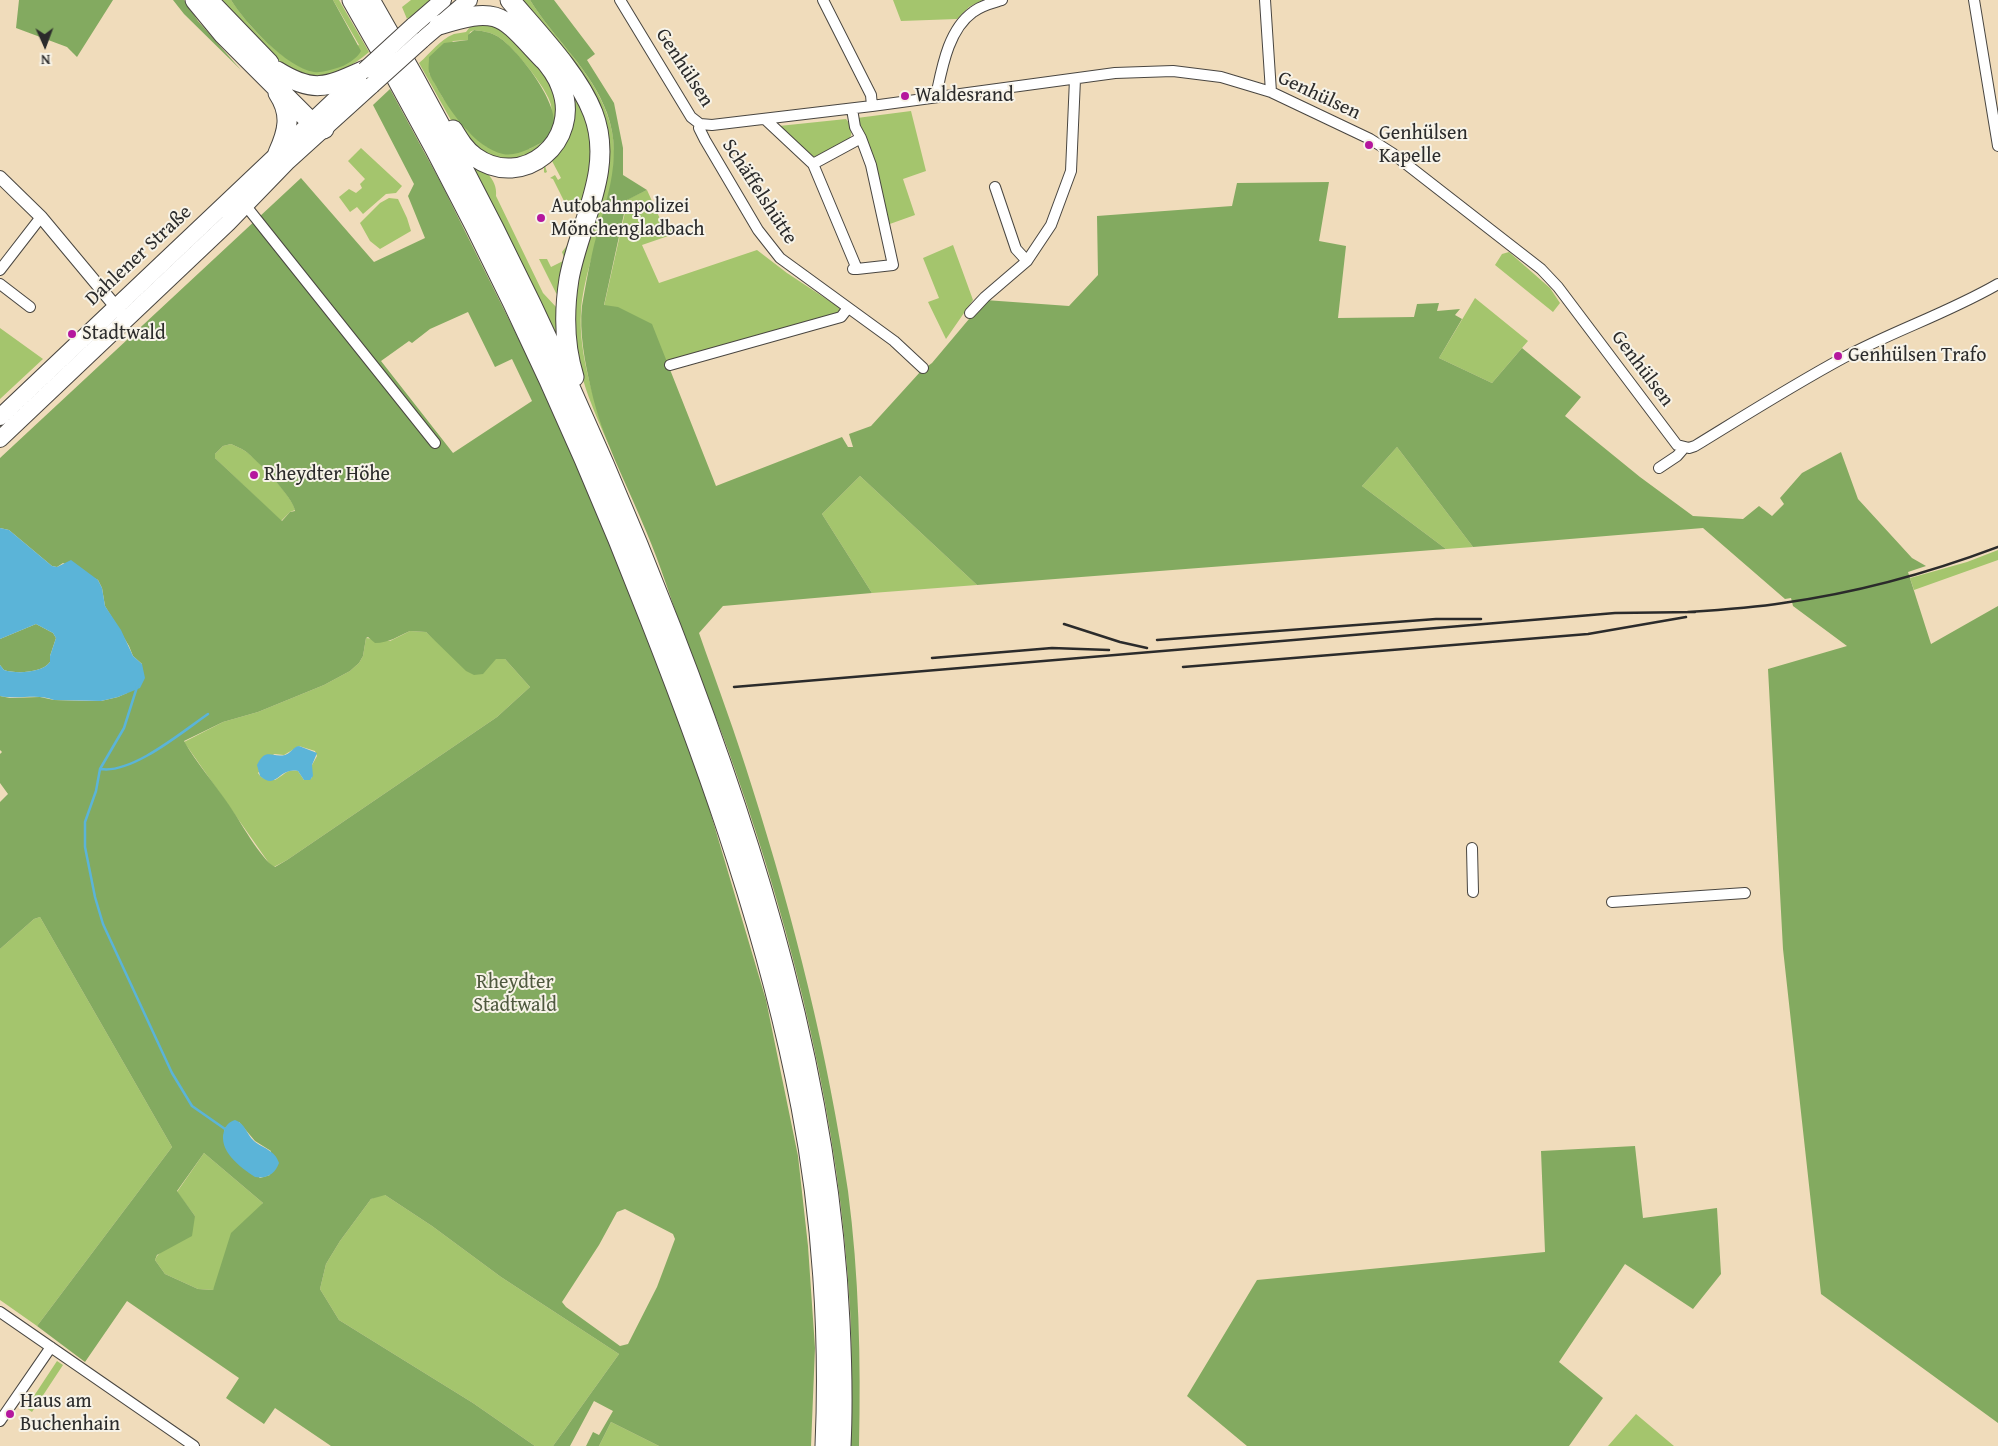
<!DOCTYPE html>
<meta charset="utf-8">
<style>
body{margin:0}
#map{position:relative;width:1998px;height:1446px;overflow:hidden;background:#f0dcbb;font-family:"Gentium Book Plus",serif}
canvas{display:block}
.north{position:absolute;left:20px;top:20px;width:50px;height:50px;-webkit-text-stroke:4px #f7f3e8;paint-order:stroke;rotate:178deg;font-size:14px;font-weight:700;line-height:20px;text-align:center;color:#2b2b2b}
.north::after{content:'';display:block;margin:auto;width:18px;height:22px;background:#2b2b2b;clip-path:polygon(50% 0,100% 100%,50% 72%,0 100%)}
</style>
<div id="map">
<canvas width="1998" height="1446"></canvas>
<div class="north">N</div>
</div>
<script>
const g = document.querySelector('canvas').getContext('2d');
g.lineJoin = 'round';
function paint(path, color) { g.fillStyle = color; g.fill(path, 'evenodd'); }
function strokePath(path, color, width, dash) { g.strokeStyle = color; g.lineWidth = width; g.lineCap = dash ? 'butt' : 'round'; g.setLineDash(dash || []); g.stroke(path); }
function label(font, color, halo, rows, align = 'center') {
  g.font = font + ' "Gentium Book Plus",serif'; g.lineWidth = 4; g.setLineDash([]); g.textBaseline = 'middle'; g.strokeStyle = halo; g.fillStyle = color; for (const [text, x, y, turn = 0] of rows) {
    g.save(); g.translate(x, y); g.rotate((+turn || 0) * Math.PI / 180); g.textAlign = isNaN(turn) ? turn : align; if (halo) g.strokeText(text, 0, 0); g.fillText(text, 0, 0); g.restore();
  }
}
const green = new Path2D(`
 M218,0H231C249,27 275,54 305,69L359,45L333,0H339L369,52C353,66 336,74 316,81L278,63Z
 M411,0H435L416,16L413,15L407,19L402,7Z
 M521,0H530C556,42 596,73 610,123C627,184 586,249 581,311C578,356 596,405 610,447C593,410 575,369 574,327C573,271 595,203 607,147Z
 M893,0H983L969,7L957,19L901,21Z
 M500,22L552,83L560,107L550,140L518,161L488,157L457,131L419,63C431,53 439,40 454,34C458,33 462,33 466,32L473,23ZM474,30C482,31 490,32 497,36C511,44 548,89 551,105C553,115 548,130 547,140L529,149L487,147L467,130L443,98L429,73L453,41L468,40L470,32Z
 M546,49C591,106 610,130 589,205C586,214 585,227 574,228L567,222L571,221L574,226L579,224L577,218L578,216L573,204L567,207L553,179L550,178L555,175L558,180L561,178L552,161L545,166L547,172L545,173L544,172C543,159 551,155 558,145C582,113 562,79 542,51Z
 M911,111L926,171L903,179L915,215L887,225L857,118Z
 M846,119C852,126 854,133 848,141L814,157L779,126Z
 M361,148L402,186L396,193L386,194L363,214L357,207L350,212L339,197L349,189L356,193L362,188L360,184L365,179L348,161Z
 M468,157C481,167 498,178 496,196L543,293L557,308L568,359Z
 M647,190L661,221L668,219L674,234L642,245L659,283L757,250L787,273L840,308L837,316L669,365L604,306L628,199Z
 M389,198L398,199L407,218L411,231L380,249L370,241L360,223L380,203Z
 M569,243L563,300L556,293L539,259H547L551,267L565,260L562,252Z
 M953,245L973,300L946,339L928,302L939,298L923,258Z
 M1509,252L1550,288L1560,303L1553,312L1495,265L1502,254Z
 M1475,298L1528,341L1492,383L1439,358Z
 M0,328L43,359L0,399Z
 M231,444C235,446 241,448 245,451C257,459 293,497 295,510L290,512L281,521L215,458V454L223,446Z
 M1397,447L1473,547L1446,549L1362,486Z
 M860,476L977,585L872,593L822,514Z
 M1998,550V560L1914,590L1910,578L1967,562Z
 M410,631L426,632L445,649L491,663L496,658L505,659L530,687L497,717L287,860L274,867L271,866L184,742L223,722L258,712L324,685L350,671L359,663L363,656L366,638L390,641ZM299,746L315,751L317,756L312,765V778L304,780L298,771C286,769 285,775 275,780C268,779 262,780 258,773L274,754L284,755Z
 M40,917L172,1147L37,1326L0,1300V949L34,919Z
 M204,1153L263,1203L213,1290L198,1289L165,1274L155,1260L157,1256L195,1216L177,1192Z
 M380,1195H385L432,1226L501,1277L619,1354L553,1446H535L473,1403L339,1320L320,1289L326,1264L340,1241L371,1199Z
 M57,1361L63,1365L32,1412L26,1408Z
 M1636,1414L1674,1446H1608Z
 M611,1422L659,1446H599Z`);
const forest = new Path2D(`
 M19,0H113L77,57L67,47L16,28Z
 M173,0H184L198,21L241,70L184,14Z
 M231,0H333L361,51C357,59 345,66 337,68C329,70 322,73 314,72C287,68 245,23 231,0Z
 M530,0H554L595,54L587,60L614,103L623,148V175L647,190L627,200L604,305L618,307L652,324L716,486L842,437L848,447H853L849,434L871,426L921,371L932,363L985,300L1069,306L1098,275L1097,216L1232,206L1237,183L1329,182L1319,241L1346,246L1338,318L1414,317L1417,304L1439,303L1437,311L1460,309L1455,315L1462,319L1439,358L1492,383L1522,348L1581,397L1565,416L1640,477L1693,516L1743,519L1759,506L1772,516L1784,504L1780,498L1802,473L1841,452L1858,499L1912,558L1926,566L1908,572L1931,644L1998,606V1423L1821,1294L1783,949L1768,669L1847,646L1793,606L1791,598L1785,599L1703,528L1473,547L1397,447L1362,486L1446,549L977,585L860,476L822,514L872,593L723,606L699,633C717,684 736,735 752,787C794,919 828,1054 848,1191C859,1275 861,1361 859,1446H850C850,1400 853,1354 850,1309C840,1124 795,941 734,767C719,723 701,681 685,638C672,603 661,566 646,531C627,484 602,439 591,389C585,363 579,332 582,306C585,289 588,271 592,254C603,206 625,162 607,113C591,69 554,39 530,0Z
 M474,30C482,31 490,32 497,36C517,48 555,98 554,122C554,129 550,134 547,140C534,146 518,157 503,154C475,148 449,110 436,86C434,82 430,77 429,72C428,68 429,62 429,57L444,43L468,40V35Z
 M390,89L441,183L546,394L677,700L766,1000L798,1156L808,1246L815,1348L811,1446H659L611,1422L599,1446H586L593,1432L599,1435L613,1411L594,1401L570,1446H553L619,1354L501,1277L432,1226L385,1195L371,1199L340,1241L326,1264L320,1289L339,1320L473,1403L535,1446H331L275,1408L264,1424L226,1398L239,1378L127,1301L85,1362L37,1326L172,1147L40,917L34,919L0,949V802L8,794L0,783V754L2,752L0,750V696L10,698L40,697L54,700L87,701H101L118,697L127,693L142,664L133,656L129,646L105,606L102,588L98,580L63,563L57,567L52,566L9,530L0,528V458L301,178L374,262L425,238L408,196L414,184L373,105ZM468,312L495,367L512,359L532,401L453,453L381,361L409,341L412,343L430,329ZM231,444C235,446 241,448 245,451C256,459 294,498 295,511L290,512L282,521L215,458V454L223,446ZM410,631L426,632L466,671L474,675L483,674L496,659H505L530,687L497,717L287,860L275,867C261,860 239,819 229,805C215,784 197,764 184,741L223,722L258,712L324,685L350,671L359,663L363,656L366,638L368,637L375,643C389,643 398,636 410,631ZM239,1122L255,1141L271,1151L270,1175L260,1178C242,1163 218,1154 225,1128ZM204,1153L263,1203L231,1233L213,1290L198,1289L165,1274L155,1260L157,1255L192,1236L195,1216L177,1191ZM625,1209L673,1234L675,1239L657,1287L628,1344L620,1346L566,1307L562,1302L599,1245L617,1212Z
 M36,624L53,633L56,638L50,656V662C42,673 16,674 4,670L0,665V639Z
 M1635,1146L1643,1218L1717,1208L1721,1274L1693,1309L1625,1264L1559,1362L1603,1398L1569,1446H1247L1187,1396L1257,1280L1545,1252L1541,1151Z`);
const water = new Path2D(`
 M0,528L9,530L52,566L57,567L71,560L98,580L102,588L105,606L121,630L133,656L142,664L145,678L140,688L118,697L101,701L54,700C38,693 18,700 0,696V665L4,670C16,674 42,673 50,662V656L56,638L53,633L36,624L0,639Z
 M299,746L317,753L312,765L313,776L310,780H304L298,771C278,767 277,791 260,776L257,765C266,747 271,758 285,755C291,753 293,747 299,746Z
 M235,1120C246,1124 246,1134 254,1141C264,1149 275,1150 279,1163C275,1174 267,1179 255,1177C240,1167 218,1151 224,1131C226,1125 229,1122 235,1120Z`);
const stream = new Path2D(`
 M137,687L124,728L100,769L96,791L85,822V847L95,897L103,924L172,1073L192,1106L225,1129
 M101,769C132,774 182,732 208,714`);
const minor = new Path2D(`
 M620,0L691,117L700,124L712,125L872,106
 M823,0L871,95L872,106L1115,73L1173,71L1221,77L1271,92L1370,139L1392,153L1541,269L1558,287L1677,445L1689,448L1695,446C1744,416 1793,385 1843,358C1893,331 1948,313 1998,284
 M1265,0L1271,92
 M1974,0L1998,146
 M936,96C942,68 948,30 973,12C982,5 992,3 1002,0
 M766,120L813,164L861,138L855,127L852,109
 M700,124L699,128L705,140L758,230L780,258L894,341L923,368
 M813,164L857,269H853
 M995,187L1016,249L1027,261
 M246,206L435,443
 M857,269L893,265L871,165L861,138
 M0,270L41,217
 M0,284L30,307
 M970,313L985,297L1027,261L1051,225L1071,171L1075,79
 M670,365L841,317L848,308
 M1659,468L1677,456L1684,448
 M1472,848L1473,892
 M1612,902L1745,893
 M0,1312L194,1446
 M0,1421L51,1347`);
const tertiary = new Path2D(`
 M0,177L41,217L121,313`);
const primary = new Path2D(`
 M413,26L443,0
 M422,40L469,0
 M0,417L362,74
 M0,439L228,223L288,161L372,85`);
const motorway = new Path2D(`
 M195,0L223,34L311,122L324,129
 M352,0C468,199 567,406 650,620C712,778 769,939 801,1107C822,1216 830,1335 825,1446
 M370,0C487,200 587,411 671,627C758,851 829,1081 840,1322C842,1363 843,1405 841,1446
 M510,0C537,32 578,74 593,113C615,170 579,223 569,279C564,311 564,345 574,377
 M212,4L269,63
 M439,25C501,5 502,16 544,60
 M277,71C314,94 327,87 365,70
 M278,93C292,114 288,131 278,153
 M453,130C459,140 465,150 475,157C523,191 582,141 561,87C557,75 549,65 540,55`);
const rail = new Path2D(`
 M1688,612C1720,610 1752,608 1783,603C1856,593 1929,573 1998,547
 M1064,624L1120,642L1147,648
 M1157,640L1436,619H1481
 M932,658L1052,648L1109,650
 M1183,667L1588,634L1686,617
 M734,687L1615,613L1695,612`);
const primaryBridge = new Path2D(`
 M365,70L413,26
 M372,85L422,40`);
const markers = [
 [905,96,5,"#b5179e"],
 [1369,145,5,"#b5179e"],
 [541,218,5,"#b5179e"],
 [72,334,5,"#b5179e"],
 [1838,356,5,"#b5179e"],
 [254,475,5,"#b5179e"],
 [10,1414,5,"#b5179e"]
];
const streetNames = [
 ["Genhülsen",684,68,57],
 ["Genhülsen",1319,96,25],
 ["Schäffelshütte",759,192,57],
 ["Dahlener Straße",139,256,-43],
 ["Genhülsen",1642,369,53]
];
const poiNames = [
 ["Waldesrand",915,96],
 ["Genhülsen",1379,134],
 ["Kapelle",1379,157],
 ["Autobahnpolizei",551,207],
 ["Mönchengladbach",551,230],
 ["Stadtwald",82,334],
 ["Genhülsen Trafo",1848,356],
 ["Rheydter Höhe",264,475],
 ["Haus am",20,1402],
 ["Buchenhain",20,1425]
];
const parkNames = [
 ["Rheydter",515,983],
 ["Stadtwald",515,1006]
];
paint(green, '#a4c56d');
paint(forest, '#83aa60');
paint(water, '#5bb4d8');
strokePath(stream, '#5bb4d8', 2.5);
strokePath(minor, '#494641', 12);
strokePath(tertiary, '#494641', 14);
strokePath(primary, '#494641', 18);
strokePath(motorway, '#494641', 21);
strokePath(minor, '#fff', 10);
strokePath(tertiary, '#fff', 12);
strokePath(primary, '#fff', 16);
strokePath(motorway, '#fff', 19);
strokePath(rail, '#2b2b2b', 2.5);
strokePath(primaryBridge, '#494641', 18, []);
strokePath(primaryBridge, '#fff', 16);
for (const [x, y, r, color] of markers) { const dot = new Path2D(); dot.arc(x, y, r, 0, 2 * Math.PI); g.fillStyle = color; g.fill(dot); strokePath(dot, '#f7f3e8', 2); }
label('20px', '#2b2b2b', '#f7f3e8', streetNames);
label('20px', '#2b2b2b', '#f7f3e8', poiNames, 'left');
label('20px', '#4f593f', '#f7f3e8', parkNames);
</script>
